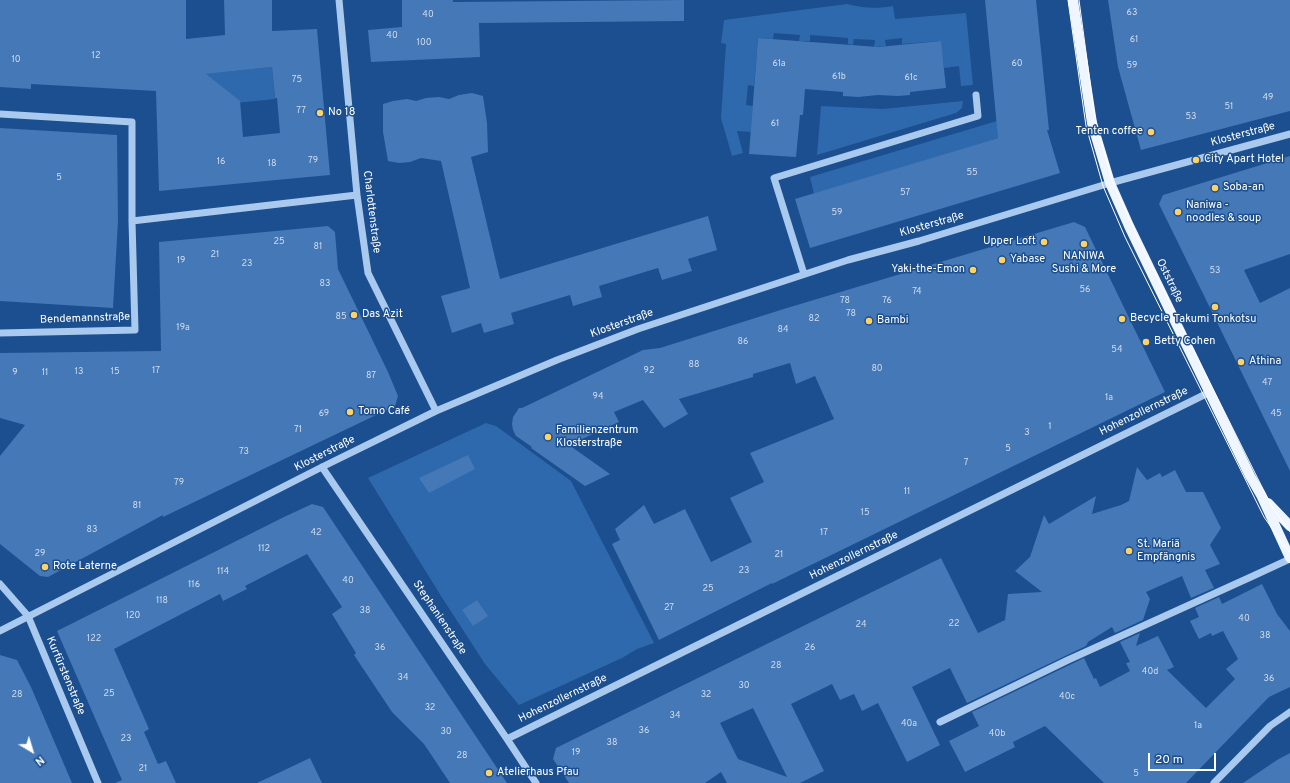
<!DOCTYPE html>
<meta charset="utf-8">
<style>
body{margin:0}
#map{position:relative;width:1290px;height:783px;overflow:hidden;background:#1b4f8f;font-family:Overpass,sans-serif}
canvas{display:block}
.north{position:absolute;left:12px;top:731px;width:40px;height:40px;-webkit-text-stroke:3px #1b4f8f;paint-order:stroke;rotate:142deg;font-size:11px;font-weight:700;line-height:16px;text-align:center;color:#fff}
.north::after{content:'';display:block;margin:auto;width:14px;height:18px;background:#fff;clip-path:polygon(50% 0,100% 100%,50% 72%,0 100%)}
.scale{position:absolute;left:1148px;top:753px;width:68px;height:18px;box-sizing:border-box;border:2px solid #fff;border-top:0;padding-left:5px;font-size:12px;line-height:14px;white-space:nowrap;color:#fff;-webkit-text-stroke:3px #1b4f8f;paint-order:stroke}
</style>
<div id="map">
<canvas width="1290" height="783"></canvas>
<div class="north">N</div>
<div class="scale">20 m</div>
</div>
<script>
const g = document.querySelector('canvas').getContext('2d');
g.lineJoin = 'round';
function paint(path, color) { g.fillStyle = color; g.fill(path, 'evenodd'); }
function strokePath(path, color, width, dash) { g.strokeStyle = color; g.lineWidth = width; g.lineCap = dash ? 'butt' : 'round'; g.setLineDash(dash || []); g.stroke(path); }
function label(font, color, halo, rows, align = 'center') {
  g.font = font + ' Overpass,sans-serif'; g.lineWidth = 3; g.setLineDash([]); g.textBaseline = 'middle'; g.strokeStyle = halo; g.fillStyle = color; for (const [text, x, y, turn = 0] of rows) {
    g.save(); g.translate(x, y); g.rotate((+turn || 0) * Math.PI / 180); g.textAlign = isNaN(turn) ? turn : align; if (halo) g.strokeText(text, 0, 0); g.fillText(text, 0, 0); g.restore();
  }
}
const green = new Path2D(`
 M847,4C862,8 877,9 893,6L895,19L966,13L973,85L961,86L959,66L944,68L940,41L902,44V38L885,40L886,46L874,47L875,40L854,39L853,45L848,44V38L810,35V41H799L800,35L774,33L773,39L758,38L754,86L748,85L746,105L753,106L751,132L737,131L743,153L732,156L721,118L726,44L721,43L724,20Z
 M272,67L275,99L197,107L194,75Z
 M963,101L962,108L956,113L817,155L821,106L883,109Z
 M997,121L998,138L814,194L810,177Z
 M486,423L496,426L571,481L654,643L637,649L622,658L519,705L485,664L441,596L368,478Z`);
const building = new Path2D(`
 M0,0H186V39L225,35L224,0H272V31L317,29L330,175L159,191L156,91L31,84V89L0,87ZM272,67L275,98H277L280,133L243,137L240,101L206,74Z
 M402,0H453V2L684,0V21L479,23L480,57L371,62L368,30L402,27Z
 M985,0H1036L1049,130H1047L1060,173L810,248L795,199L998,138Z
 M1108,0H1290V111L1141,150L1118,67Z
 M758,38L878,47L941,41L946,88L910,92V95L898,96L878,95L858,97L843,96V92L805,89L803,115H800L796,157L749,154Z
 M472,93L483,96L487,123L488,152L471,157L500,279L708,216L717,250L688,259L692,271L662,280L658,268L599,286L602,297L573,306L570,295L511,313L514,324L484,333L481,323L452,333L441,296L470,288L441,161L421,158L410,162L399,163L388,161L383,132V104L393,101L407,99L416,101L426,98L439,97L449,99L459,95Z
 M0,128L117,135L118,221L113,308L0,301Z
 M1290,156V254L1244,270L1260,303L1290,288V471L1159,204L1163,195Z
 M1074,222L1085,227L1165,392L772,584V583L659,640L612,544L620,540L615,529L644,505L654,524L685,509L711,562L752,542L730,498L764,482L750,453L834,419L815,376L796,384L790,363L753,374V377L679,399L688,414L664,428L643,400L614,412L619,422L569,445L610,474L585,486L531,448L532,447L516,436L513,430L512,424L513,417L519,408H522L643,350L660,348L787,308Z
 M328,226L335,232L338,269L388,372L398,396L395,406L163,517V515L48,577L40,576L0,544V456L25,425L0,418V353L161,351L159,242Z
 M468,455L475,469L429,493L419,478Z
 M1137,467L1147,480L1160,473L1162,477L1175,470L1186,492H1203L1221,528L1210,545L1220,564L1205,570L1214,588L1191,598L1182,576L1146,592L1150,599L1143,620L1115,633L1112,627L1088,642L1086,646L967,703L950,668L912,687L940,745L907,762L878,703L862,711L854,694L840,700L832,684L791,704L824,771L800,783H727L721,772L705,783H569L553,759L556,748L941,558L978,633L1005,620L1008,594L1042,592L1015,571L1030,557L1044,515L1049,524L1096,496L1092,514L1121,505L1129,501ZM753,708L755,712L787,777L738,759L720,723Z
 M312,504L323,507L507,783H450L424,744L392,712L354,655L356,653L332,614L342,607L307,554L245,586L247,589L223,601L220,594L114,649L149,729L144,732L158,764L166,761L176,783H115L122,780L57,631L284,517Z
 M1262,584L1277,614L1290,631V687L1269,697L1186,783H1104L1045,726L1013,742L1015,747L965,772L949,741L979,726L972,712L1084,658L1094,679L1096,678L1100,687L1130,671L1126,663L1130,662L1120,642L1140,633L1136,646L1158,636L1174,667L1167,670L1206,708L1235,679L1226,669L1238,659L1223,631L1212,636L1211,633L1199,639L1190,621L1199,617L1195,608L1219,597L1222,604Z
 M477,600L488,616L473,626L462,610Z
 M0,655L17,660L31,687L72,783H0Z
 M1290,753V783H1243L1277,760Z
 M310,758L322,783H257Z`);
const minor = new Path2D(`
 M339,0L357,195L368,273L436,411
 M0,114L132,122V221L135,330L0,333
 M132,221L357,195
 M804,274L774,178L978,116L976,95
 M322,467L507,739L536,783
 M0,584L28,616L98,783
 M0,631L322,467L436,411L557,360L638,329L848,260L919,241L1110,183L1290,134
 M940,722L1068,660L1253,576L1290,559
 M507,739L1210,392
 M1214,783L1270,726L1290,712`);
const major = new Path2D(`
 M1073,0L1092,123L1110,183L1129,226L1250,476L1261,495L1290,558
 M1268,503L1290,526`);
const tram = new Path2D(`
 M1068,0L1086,126L1103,186L1125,237L1264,517L1282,543L1290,552
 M1079,0L1094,112L1098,131L1113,183L1140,243L1263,489L1274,510L1290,532`);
const markers = [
 [320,113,4,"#ffd166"],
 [1151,132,4,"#ffd166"],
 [1196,160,4,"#ffd166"],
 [1215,188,4,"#ffd166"],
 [1178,212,4,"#ffd166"],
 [1044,242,4,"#ffd166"],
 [1084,244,4,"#ffd166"],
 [1002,260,4,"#ffd166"],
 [973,270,4,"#ffd166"],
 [1215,307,4,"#ffd166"],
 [354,315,4,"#ffd166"],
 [1122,319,4,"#ffd166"],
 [869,321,4,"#ffd166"],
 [1146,342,4,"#ffd166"],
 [1241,362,4,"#ffd166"],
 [350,412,4,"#ffd166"],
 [548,437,4,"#ffd166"],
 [1129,551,4,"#ffd166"],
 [45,567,4,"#ffd166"],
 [489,773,4,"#ffd166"]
];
const numberNames = [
 ["63",1132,13],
 ["40",428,15],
 ["40",392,36],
 ["61",1134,40],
 ["100",424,43],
 ["12",96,56],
 ["10",16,60],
 ["61a",779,64],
 ["60",1017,64],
 ["59",1132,66],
 ["61b",839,77],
 ["61c",911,78],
 ["75",297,80],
 ["49",1268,98],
 ["51",1229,107],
 ["77",301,111],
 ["53",1191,117],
 ["61",775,124],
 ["79",313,161],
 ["16",221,162],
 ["18",272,164],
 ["55",972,173],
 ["5",59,178],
 ["57",905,193],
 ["59",837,213],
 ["25",279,242],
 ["81",318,247],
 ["21",215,255],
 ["19",181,261],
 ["23",247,264],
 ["53",1215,271],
 ["83",325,284],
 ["56",1085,290],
 ["74",917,292],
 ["78",845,301],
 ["76",887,301],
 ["78",851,314],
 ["85",341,317],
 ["82",814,319],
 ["19a",183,328],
 ["84",783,330],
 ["86",743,342],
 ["54",1117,350],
 ["88",694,365],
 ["80",877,369],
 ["17",156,371],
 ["92",649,371],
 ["13",79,372],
 ["15",115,372],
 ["9",15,373],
 ["11",45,373],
 ["87",371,376],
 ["47",1267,383],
 ["94",598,397],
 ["1a",1109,398],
 ["69",324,414],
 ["45",1276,414],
 ["1",1050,427],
 ["71",298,430],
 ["3",1027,433],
 ["5",1008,449],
 ["73",244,452],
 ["7",966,463],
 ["79",179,483],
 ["11",907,492],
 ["81",137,506],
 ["15",865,513],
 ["83",92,530],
 ["42",316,533],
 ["17",824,533],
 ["112",264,549],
 ["29",40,554],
 ["21",779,555],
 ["23",744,571],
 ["114",223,572],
 ["40",348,581],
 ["116",194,585],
 ["25",708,589],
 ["118",162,601],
 ["27",669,608],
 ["38",365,611],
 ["120",133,616],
 ["40",1244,619],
 ["22",954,624],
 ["24",861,625],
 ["38",1265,636],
 ["122",94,639],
 ["36",380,648],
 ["26",810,648],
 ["28",776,666],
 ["40d",1150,672],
 ["34",403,678],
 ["36",1269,679],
 ["30",744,686],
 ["25",109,694],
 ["28",17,695],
 ["32",706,695],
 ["40c",1067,697],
 ["32",430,708],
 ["34",675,716],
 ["40a",909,724],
 ["1a",1198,726],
 ["36",644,731],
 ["30",446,732],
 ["40b",997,734],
 ["23",126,739],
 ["38",612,743],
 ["19",576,753],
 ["28",462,756],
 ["21",143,769],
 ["5",1136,774]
];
const poiNames = [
 ["No 18",328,113],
 ["Tenten coffee",1143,132,"right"],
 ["City Apart Hotel",1204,160],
 ["Soba-an",1223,188],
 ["Naniwa -",1186,206],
 ["noodles & soup",1186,219],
 ["Upper Loft",1036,242,"right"],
 ["NANIWA",1084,257,"center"],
 ["Sushi & More",1084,270,"center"],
 ["Yabase",1010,260],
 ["Yaki-the-Emon",965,270,"right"],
 ["Das Azit",362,315],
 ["Becycle",1130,319],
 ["Takumi Tonkotsu",1215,320,"center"],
 ["Bambi",877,321],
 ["Betty Cohen",1154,342],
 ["Athina",1249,362],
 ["Tomo Café",358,412],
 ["Familienzentrum",556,431],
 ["Klosterstraße",556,444],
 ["St. Mariä",1137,545],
 ["Empfängnis",1137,558],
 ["Rote Laterne",53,567],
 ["Atelierhaus Pfau",497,773]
];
const streetNames = [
 ["Klosterstraße",1243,135,-15],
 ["Charlottenstraße",371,212,83],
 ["Klosterstraße",932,225,-16],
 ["Oststraße",1169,281,64],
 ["Bendemannstraße",85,319,-2],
 ["Klosterstraße",622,324,-20],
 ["Hohenzollernstraße",1144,412,-26],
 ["Klosterstraße",325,454,-27],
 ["Hohenzollernstraße",854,556,-26],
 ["Stephanienstraße",439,618,56],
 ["Kurfürstenstraße",65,676,67],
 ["Hohenzollernstraße",563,699,-26]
];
paint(green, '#2e69ad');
paint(building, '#4478b7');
strokePath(minor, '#a9c9ee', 7);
strokePath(major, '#f0f6ff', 10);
strokePath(tram, '#fff', 1);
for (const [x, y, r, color] of markers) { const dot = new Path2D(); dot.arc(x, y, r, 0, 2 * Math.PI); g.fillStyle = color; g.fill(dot); strokePath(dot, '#1b4f8f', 1.5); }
label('9px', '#d0dded', null, numberNames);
label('11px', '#fff', '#1b4f8f', poiNames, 'left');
label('11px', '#fff', '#1b4f8f', streetNames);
</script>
